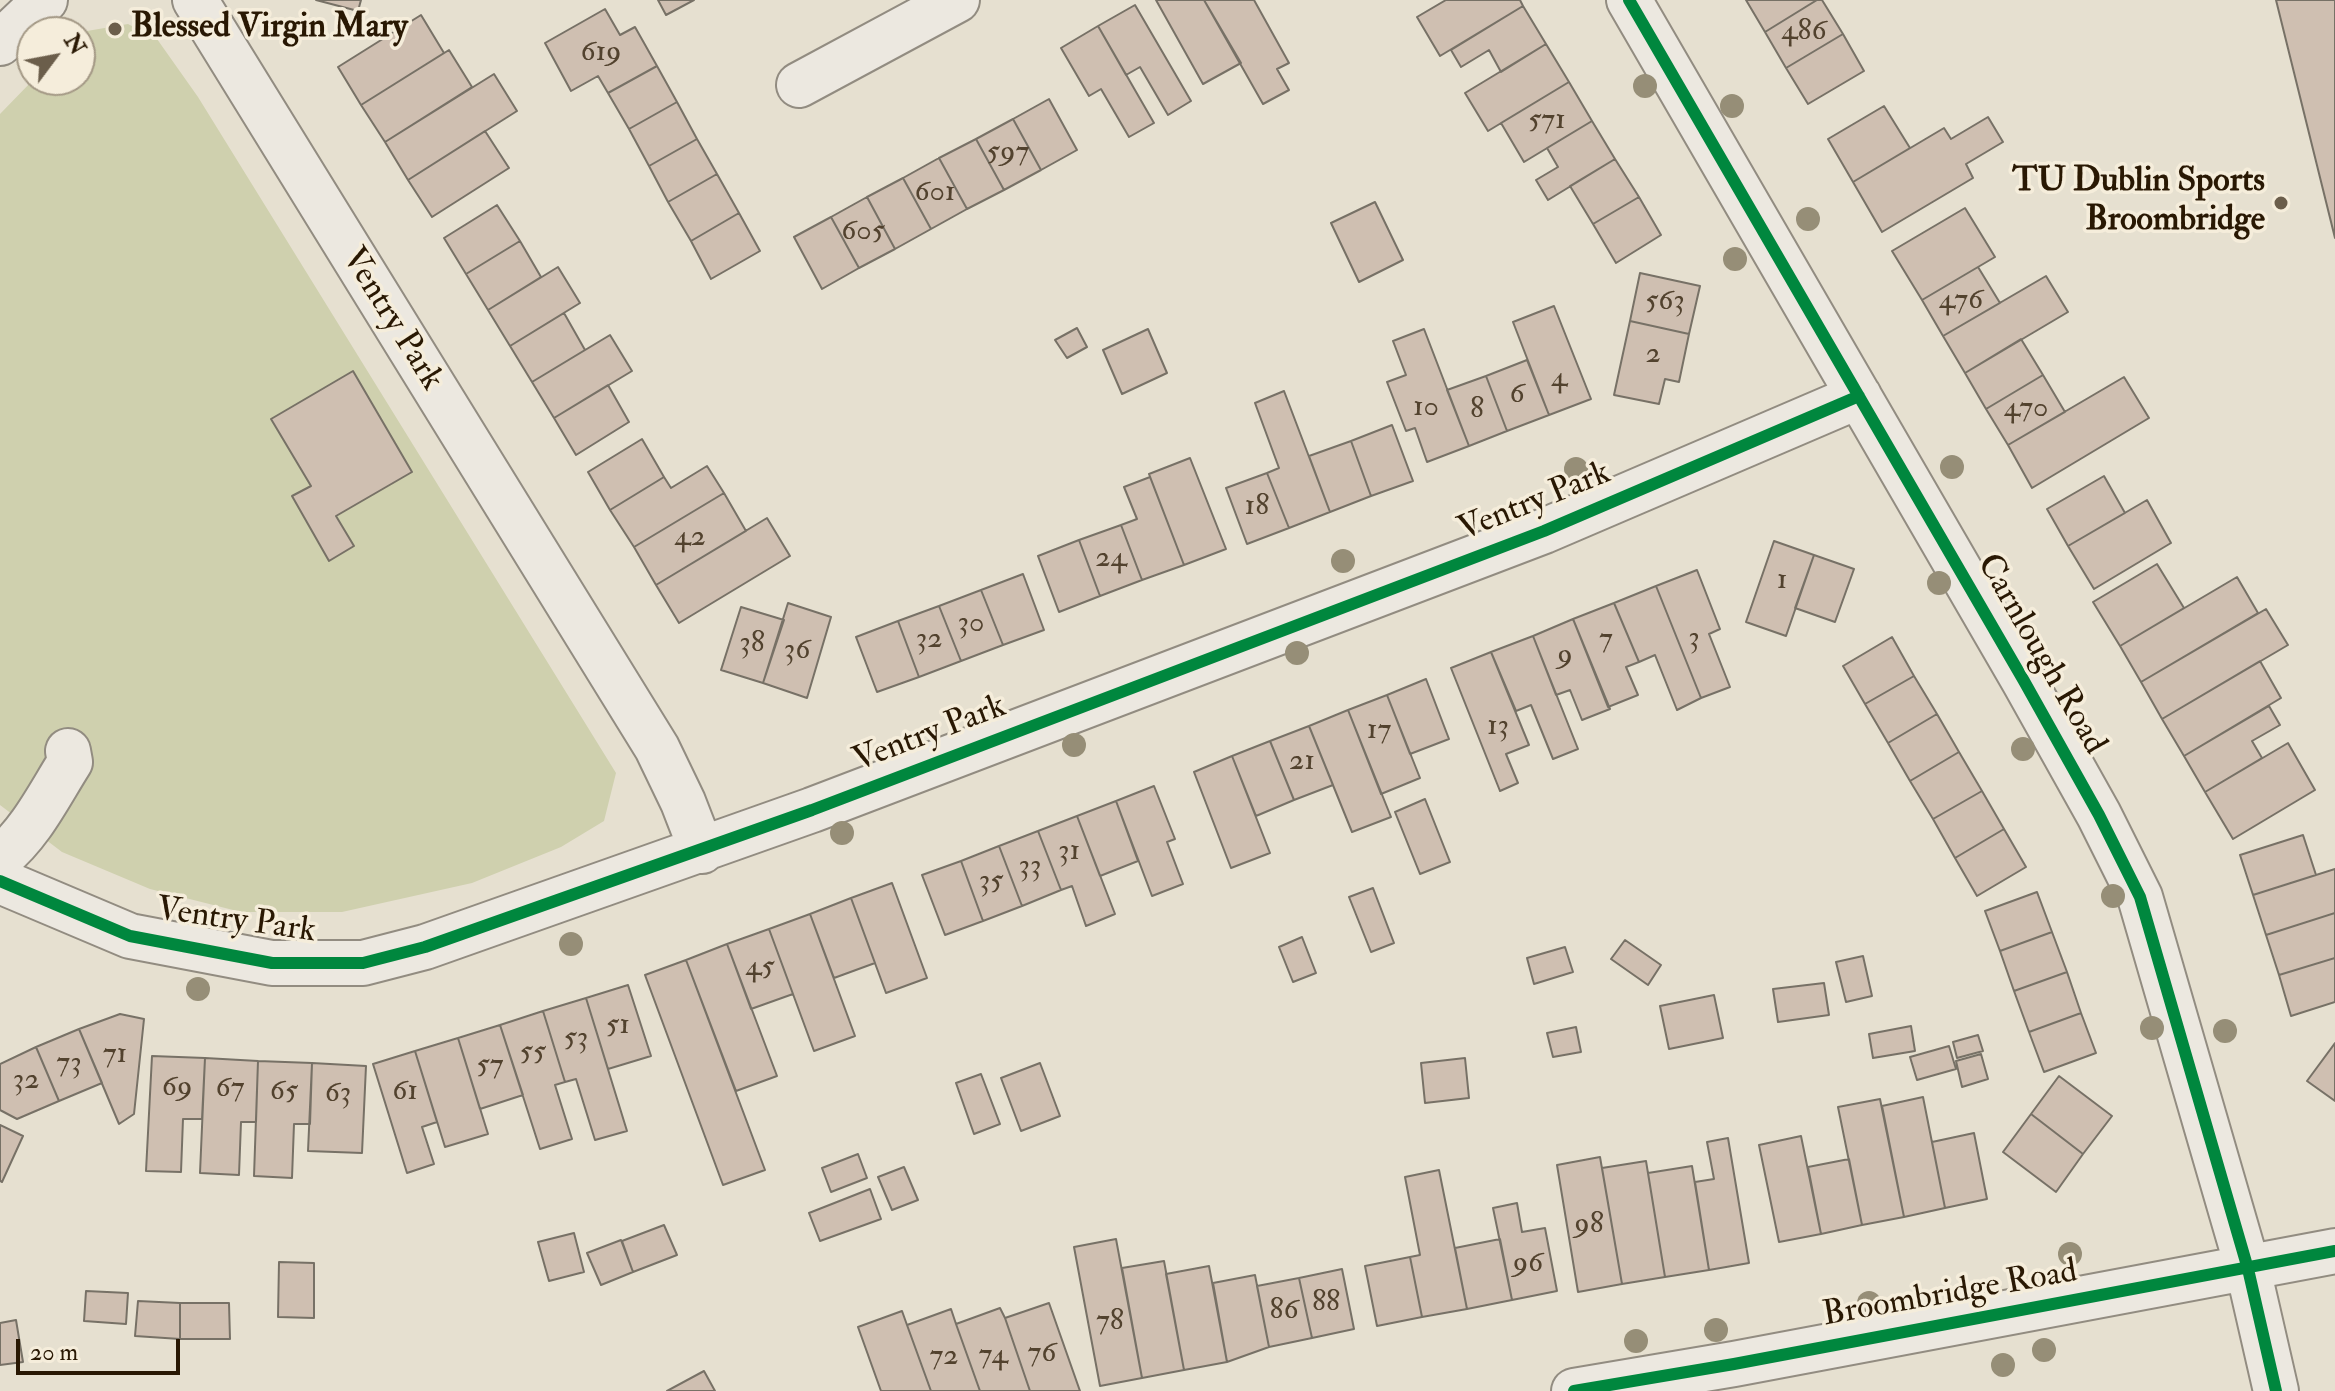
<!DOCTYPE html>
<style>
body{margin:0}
#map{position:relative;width:2335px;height:1391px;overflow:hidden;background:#e6e0d0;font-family:"IM FELL Double Pica",serif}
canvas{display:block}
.north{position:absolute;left:16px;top:16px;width:80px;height:80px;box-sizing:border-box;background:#f5eddb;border:2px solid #a39885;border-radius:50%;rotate:58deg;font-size:22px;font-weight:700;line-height:32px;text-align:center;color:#291803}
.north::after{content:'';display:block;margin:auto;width:28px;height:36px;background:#6b5e4b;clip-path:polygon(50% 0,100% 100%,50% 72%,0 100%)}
.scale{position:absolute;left:16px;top:1339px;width:164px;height:36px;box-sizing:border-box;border:4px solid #291803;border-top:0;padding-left:10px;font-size:24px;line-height:28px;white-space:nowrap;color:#291803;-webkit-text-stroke:6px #f5eddb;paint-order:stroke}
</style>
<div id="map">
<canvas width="2335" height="1391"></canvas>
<div class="north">N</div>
<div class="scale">20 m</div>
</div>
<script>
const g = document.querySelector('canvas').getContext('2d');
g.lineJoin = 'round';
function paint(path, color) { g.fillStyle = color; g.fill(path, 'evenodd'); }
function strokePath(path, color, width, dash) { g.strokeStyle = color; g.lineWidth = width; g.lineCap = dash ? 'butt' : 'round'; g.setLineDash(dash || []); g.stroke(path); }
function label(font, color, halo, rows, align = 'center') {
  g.font = font + ' "IM FELL Double Pica",serif'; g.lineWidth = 7; g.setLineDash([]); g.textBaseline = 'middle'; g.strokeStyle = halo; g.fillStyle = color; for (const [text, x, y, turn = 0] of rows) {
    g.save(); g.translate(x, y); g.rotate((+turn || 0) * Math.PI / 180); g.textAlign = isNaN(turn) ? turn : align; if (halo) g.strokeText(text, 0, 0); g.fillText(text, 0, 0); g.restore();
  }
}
const green = new Path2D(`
 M128,24L157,39L198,97L616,773L604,821L561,847L472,883L342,912H241L150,889L62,852L0,805V114L33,80H80V37L87,31Z`);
const building = new Path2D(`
 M316,0H361L358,11Z
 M658,0H694L666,15Z
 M1156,0H1204L1241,63L1203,84Z
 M1204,0H1254L1289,63L1277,69L1289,90L1263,104Z
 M1446,0H1520L1523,6L1440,56L1417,17Z
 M1746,0H1817L1765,32Z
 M1817,0H1822L1843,34L1786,68L1765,32Z
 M2276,0H2335V238Z
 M1135,5L1191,101L1168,115L1140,67L1126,75L1098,26Z
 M1523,6L1546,44L1501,72L1489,50L1461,67L1451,50Z
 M605,9L620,35L635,27L657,66L608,93L598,76L571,91L545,43Z
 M421,15L444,53L361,105L338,67Z
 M1098,26L1154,123L1129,137L1101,89L1089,96L1061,48Z
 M1843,34L1864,71L1808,104L1786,68Z
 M1546,44L1569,82L1488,131L1465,93Z
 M449,50L472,87L385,142L361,105Z
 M657,66L677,102L629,129L608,93Z
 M494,74L517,111L408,180L385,142Z
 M1569,82L1592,121L1524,162L1501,123Z
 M1049,99L1077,150L1041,170L1013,119Z
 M677,102L697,139L649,166L629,129Z
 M1884,106L1910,148L1853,182L1828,139Z
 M1988,117L2003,142L1966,164L1973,178L1882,232L1853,182L1944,128L1951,139Z
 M1013,119L1041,170L1004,190L976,139Z
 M1592,121L1615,159L1548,200L1536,180L1558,167L1547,148Z
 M485,131L509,168L432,217L408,180Z
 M697,139L717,174L668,202L649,166Z
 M976,139L1004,190L967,209L939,158Z
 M939,158L967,209L931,229L903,178Z
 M1615,159L1639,197L1593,224L1570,186Z
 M717,174L739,213L691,241L668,202Z
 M903,178L931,229L895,249L867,197Z
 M867,197L895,249L859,268L831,217Z
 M1639,197L1661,235L1616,263L1593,224Z
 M1375,202L1403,260L1359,282L1331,223Z
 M497,205L520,241L466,274L444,238Z
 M1965,208L1995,257L1922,300L1892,251Z
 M739,213L760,251L711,279L691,241Z
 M831,217L859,268L822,289L794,237Z
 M520,241L541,277L488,310L466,274Z
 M558,267L580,303L510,346L488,310Z
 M1978,267L2000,303L1943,336L1922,300Z
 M1640,273L1700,286L1689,334L1630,321Z
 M2046,276L2068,312L1965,373L1943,336Z
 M1554,306L1591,399L1549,415L1513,322Z
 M564,313L585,350L532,382L510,346Z
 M1630,321L1689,334L1679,382L1665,379L1659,404L1614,395Z
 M1077,328L1087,347L1067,358L1055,340Z
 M1148,329L1167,373L1122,394L1103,350Z
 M1424,329L1469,446L1427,462L1415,428L1406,431L1387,382L1406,375L1393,341Z
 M610,335L632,371L554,418L532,382Z
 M2021,339L2043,375L1986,409L1965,373Z
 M1527,360L1549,415L1507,431L1486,376Z
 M353,371L412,472L336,516L354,546L329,561L292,496L311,486L271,419Z
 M2043,375L2065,412L2008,445L1986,409Z
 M1486,376L1507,431L1469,446L1447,390Z
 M2124,377L2149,418L2032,488L2008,445Z
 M608,385L629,422L576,455L554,418Z
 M1284,391L1330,512L1289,528L1267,473L1279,468L1255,403Z
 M1392,425L1413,481L1371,496L1351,441Z
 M642,439L664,477L610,510L588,472Z
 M1351,441L1371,496L1330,512L1309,456Z
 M1190,458L1226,549L1184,565L1149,474Z
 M707,466L724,493L634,547L610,510L664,477L671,488Z
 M1267,473L1289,528L1247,544L1226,488Z
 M2104,476L2125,513L2068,546L2047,509Z
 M1150,477L1184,565L1142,580L1121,525L1137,519L1124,487Z
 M724,493L746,531L656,585L634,547Z
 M2147,500L2171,543L2094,589L2068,546Z
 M767,518L790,556L679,623L656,585Z
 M1121,525L1142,580L1100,596L1079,540Z
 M1079,540L1100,596L1059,612L1038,556Z
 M1774,541L1814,555L1786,636L1746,622Z
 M1814,555L1854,569L1835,622L1795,608Z
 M2157,564L2184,608L2120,646L2093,602Z
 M1697,570L1720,629L1709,634L1730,687L1701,698L1656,586Z
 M1023,574L1044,630L1003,645L981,590Z
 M2237,577L2258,613L2141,682L2120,646Z
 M1656,586L1701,698L1677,710L1655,655L1639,662L1614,603Z
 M981,590L1003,645L961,661L939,606Z
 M788,603L831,617L807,698L763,683Z
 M1614,603L1639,662L1626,667L1638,695L1608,707L1573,619Z
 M939,606L961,661L919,677L898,621Z
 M741,607L784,620L763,683L721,670Z
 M2266,609L2288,645L2162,719L2141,682Z
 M1573,619L1610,709L1582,720L1570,690L1556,695L1533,636Z
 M898,621L919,677L877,692L856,637Z
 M1533,636L1578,749L1553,759L1531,705L1516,711L1491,652Z
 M1892,637L1914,676L1865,704L1843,666Z
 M1491,652L1529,745L1506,754L1518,783L1500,791L1451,668Z
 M2260,661L2281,698L2184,756L2162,719Z
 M1914,676L1937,714L1888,743L1865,704Z
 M1426,679L1449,739L1410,754L1387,695Z
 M1387,695L1420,778L1381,794L1348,710Z
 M2269,706L2280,725L2252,741L2262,758L2205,792L2184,756Z
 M1348,710L1391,817L1352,832L1309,726Z
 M1937,714L1959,752L1910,781L1888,743Z
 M1309,726L1333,785L1294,800L1270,741Z
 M1270,741L1294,800L1256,816L1232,756Z
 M2288,743L2315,790L2233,839L2205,792Z
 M1959,752L1982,791L1933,819L1910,781Z
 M1232,756L1270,853L1231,868L1194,772Z
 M1154,786L1175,839L1167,842L1183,884L1152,896L1116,801Z
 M1982,791L2004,829L1955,858L1933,819Z
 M1425,799L1450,862L1420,874L1395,812Z
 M1116,801L1138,861L1100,876L1077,816Z
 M1077,816L1115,914L1086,926L1072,886L1061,890L1038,831Z
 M2004,829L2026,867L1977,896L1955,858Z
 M1038,831L1061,890L1022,906L999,846Z
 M2303,835L2316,875L2253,895L2240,855Z
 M999,846L1022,906L983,921L961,861Z
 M961,861L983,921L945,935L922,875Z
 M2335,869V913L2266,935L2253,895Z
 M892,883L927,978L886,993L851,898Z
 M1373,888L1394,943L1371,952L1349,897Z
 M2037,892L2052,932L2000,951L1985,911Z
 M851,898L875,963L834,978L810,914Z
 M2335,913V958L2279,975L2266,935Z
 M810,914L855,1036L814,1051L769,929Z
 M769,929L793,994L751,1009L727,944Z
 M2052,932L2067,972L2014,991L2000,951Z
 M1302,937L1316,973L1293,982L1279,947Z
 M1625,940L1661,965L1648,985L1611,959Z
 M727,944L777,1076L736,1091L686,960Z
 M1565,947L1573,972L1534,984L1527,958Z
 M1863,956L1872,996L1846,1002L1836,962Z
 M2335,958V1002L2291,1016L2279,975Z
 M686,960L765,1170L723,1185L645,975Z
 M2067,972L2081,1013L2029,1032L2014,991Z
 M1824,983L1829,1015L1778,1022L1773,989Z
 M628,985L651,1056L608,1069L586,998Z
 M1714,995L1723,1038L1669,1049L1660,1006Z
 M586,998L627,1131L595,1140L576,1079L565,1082L543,1011Z
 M543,1011L565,1082L555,1085L572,1139L540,1149L500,1025Z
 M2081,1013L2096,1053L2044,1072L2029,1032Z
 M120,1014L144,1019L134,1114L119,1124L79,1029Z
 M500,1025L523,1095L480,1109L458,1038Z
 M1911,1026L1915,1051L1873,1058L1869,1034Z
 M1576,1027L1581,1052L1553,1057L1547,1033Z
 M79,1029L102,1083L59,1101L36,1047Z
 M1978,1035L1983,1051L1957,1058L1953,1042Z
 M458,1038L488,1134L445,1147L415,1051Z
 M2335,1043V1101L2307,1081Z
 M1949,1046L1956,1069L1917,1080L1910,1057Z
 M36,1047L59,1101L17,1119L0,1110V1064Z
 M415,1051L437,1122L422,1127L434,1164L407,1173L373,1064Z
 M1981,1054L1988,1079L1962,1087L1956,1061Z
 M152,1056L205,1058L202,1119H183L181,1172L146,1171Z
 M205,1058L258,1061L256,1122H241L239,1175L200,1173Z
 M1465,1058L1469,1098L1425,1103L1421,1063Z
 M258,1061L312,1063L310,1124H294L292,1178L254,1176Z
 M312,1063L366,1066L362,1153L308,1151Z
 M1040,1063L1060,1116L1021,1131L1001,1078Z
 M981,1074L1000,1124L974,1134L956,1083Z
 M2059,1076L2112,1116L2083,1154L2031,1114Z
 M1923,1097L1945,1208L1904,1217L1882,1106Z
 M1880,1099L1904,1217L1862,1225L1838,1107Z
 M2031,1114L2083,1154L2056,1192L2003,1152Z
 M0,1125L23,1136L2,1182L0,1181Z
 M1974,1133L1987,1199L1945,1208L1932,1142Z
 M1801,1136L1821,1234L1779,1242L1759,1145Z
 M1728,1138L1749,1263L1709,1270L1695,1182L1714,1179L1707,1142Z
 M858,1154L867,1178L831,1192L822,1168Z
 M1600,1157L1622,1284L1578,1292L1557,1165Z
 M1849,1159L1862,1225L1821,1234L1808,1167Z
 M1646,1161L1665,1277L1622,1284L1602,1168Z
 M1692,1166L1709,1270L1665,1277L1648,1173Z
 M904,1167L918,1200L892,1210L878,1177Z
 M1439,1170L1467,1309L1422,1317L1410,1257L1420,1255L1405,1177Z
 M870,1189L881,1219L820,1241L809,1213Z
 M1517,1203L1522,1232L1545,1228L1557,1291L1512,1300L1493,1208Z
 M664,1225L677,1255L633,1272L622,1241Z
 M574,1233L584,1272L549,1281L538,1242Z
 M1116,1239L1142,1378L1100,1386L1074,1247Z
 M1500,1239L1512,1300L1467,1309L1455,1248Z
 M621,1240L633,1272L601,1285L587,1253Z
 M1410,1257L1422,1317L1377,1326L1365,1266Z
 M1164,1261L1184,1370L1142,1378L1122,1268Z
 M279,1262L314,1263V1318L278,1317Z
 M1209,1266L1227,1362L1184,1370L1166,1274Z
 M1342,1269L1354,1329L1312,1338L1299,1278Z
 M1255,1275L1269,1347L1227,1362L1213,1283Z
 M1299,1278L1312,1338L1269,1347L1257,1286Z
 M86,1291L128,1293L126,1324L84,1321Z
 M138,1301L180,1303V1339L135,1336Z
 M180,1303H229L230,1339H180Z
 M1049,1303L1080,1391H1030L1005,1318Z
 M1000,1308L1005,1318L1030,1391H980L956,1324Z
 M951,1309L956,1324L980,1391H931L907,1325Z
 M902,1311L907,1325L931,1391H881L858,1327Z
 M16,1320L23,1362L0,1365V1323Z
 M704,1371L715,1391H667Z`);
const minor = new Path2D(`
 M195,0L657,748L683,802L702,851
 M1629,0L2024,681L2099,815L2140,897L2248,1269L2276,1391
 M0,43L45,0
 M799,85L957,0
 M0,858C31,833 49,795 70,762L68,751
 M0,881L130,936L272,963H363L425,947L812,810L1544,531L1859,396
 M1574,1391L1734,1364L2335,1251`);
const cycleway = new Path2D(`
 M1629,0L2024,681L2099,815L2140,897L2248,1269L2276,1391
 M0,881L130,936L272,963H363L425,947L812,810L1544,531L1859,396
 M1574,1391L1734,1364L2335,1251`);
const trees = [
 [1645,86],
 [1732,106],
 [1808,219],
 [1735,259],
 [1952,467],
 [1576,469],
 [1343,561],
 [1939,583],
 [1297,653],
 [1074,745],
 [2023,749],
 [842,833],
 [2113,896],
 [571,944],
 [198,989],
 [2152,1028],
 [2225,1031],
 [2070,1254],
 [1869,1303],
 [1716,1330],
 [1636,1341],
 [2044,1350],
 [2003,1365]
];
const markers = [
 [115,29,8,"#6b5e4b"],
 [2281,203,8,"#6b5e4b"]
];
const numberNames = [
 ["486",1804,33],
 ["619",601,54],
 ["571",1547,122],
 ["597",1008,154],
 ["601",935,194],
 ["605",863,233],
 ["476",1961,302],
 ["563",1665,303],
 ["2",1653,356],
 ["4",1559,380],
 ["6",1517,396],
 ["10",1426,409],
 ["470",2026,410],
 ["8",1477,411],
 ["18",1257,508],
 ["42",690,539],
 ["24",1111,560],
 ["1",1782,582],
 ["30",971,625],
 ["3",1694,640],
 ["32",929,641],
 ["7",1606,641],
 ["38",752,645],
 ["36",797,652],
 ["9",1565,657],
 ["13",1498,728],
 ["17",1379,732],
 ["21",1302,763],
 ["31",1069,853],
 ["33",1030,868],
 ["35",991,883],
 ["45",760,969],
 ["51",618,1027],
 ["53",576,1040],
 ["55",533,1054],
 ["71",115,1056],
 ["73",69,1065],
 ["57",490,1067],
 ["32",26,1082],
 ["69",177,1089],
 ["67",230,1090],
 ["65",284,1093],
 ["61",405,1093],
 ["63",338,1095],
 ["98",1589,1226],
 ["96",1528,1265],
 ["88",1326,1304],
 ["86",1284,1312],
 ["78",1110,1323],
 ["76",1042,1355],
 ["74",993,1357],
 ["72",944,1358]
];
const poiNames = [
 ["Blessed Virgin Mary",131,29],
 ["TU Dublin Sports",2265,183,"right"],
 ["Broombridge",2265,222,"right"]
];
const streetNames = [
 ["Ventry Park",391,320,58],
 ["Ventry Park",1535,503,-22],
 ["Carnlough Road",2040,655,60],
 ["Ventry Park",930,735,-21],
 ["Ventry Park",236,922,8],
 ["Broombridge Road",1950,1295,-10]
];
paint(green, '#cfd0ae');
paint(building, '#cfbfb1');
strokePath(building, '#777166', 2);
strokePath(minor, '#928c81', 48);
strokePath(minor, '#ece8e0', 44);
strokePath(cycleway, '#00873e', 12);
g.fillStyle = '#968e77';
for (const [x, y] of trees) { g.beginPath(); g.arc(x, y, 12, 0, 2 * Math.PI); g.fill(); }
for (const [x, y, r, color] of markers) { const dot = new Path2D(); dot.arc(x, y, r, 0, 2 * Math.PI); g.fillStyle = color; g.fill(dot); strokePath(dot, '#f5eddb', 3); }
label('30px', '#52422e', null, numberNames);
label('bold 34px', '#291803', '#f5eddb', poiNames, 'left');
label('34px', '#291803', '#f5eddb', streetNames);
</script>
